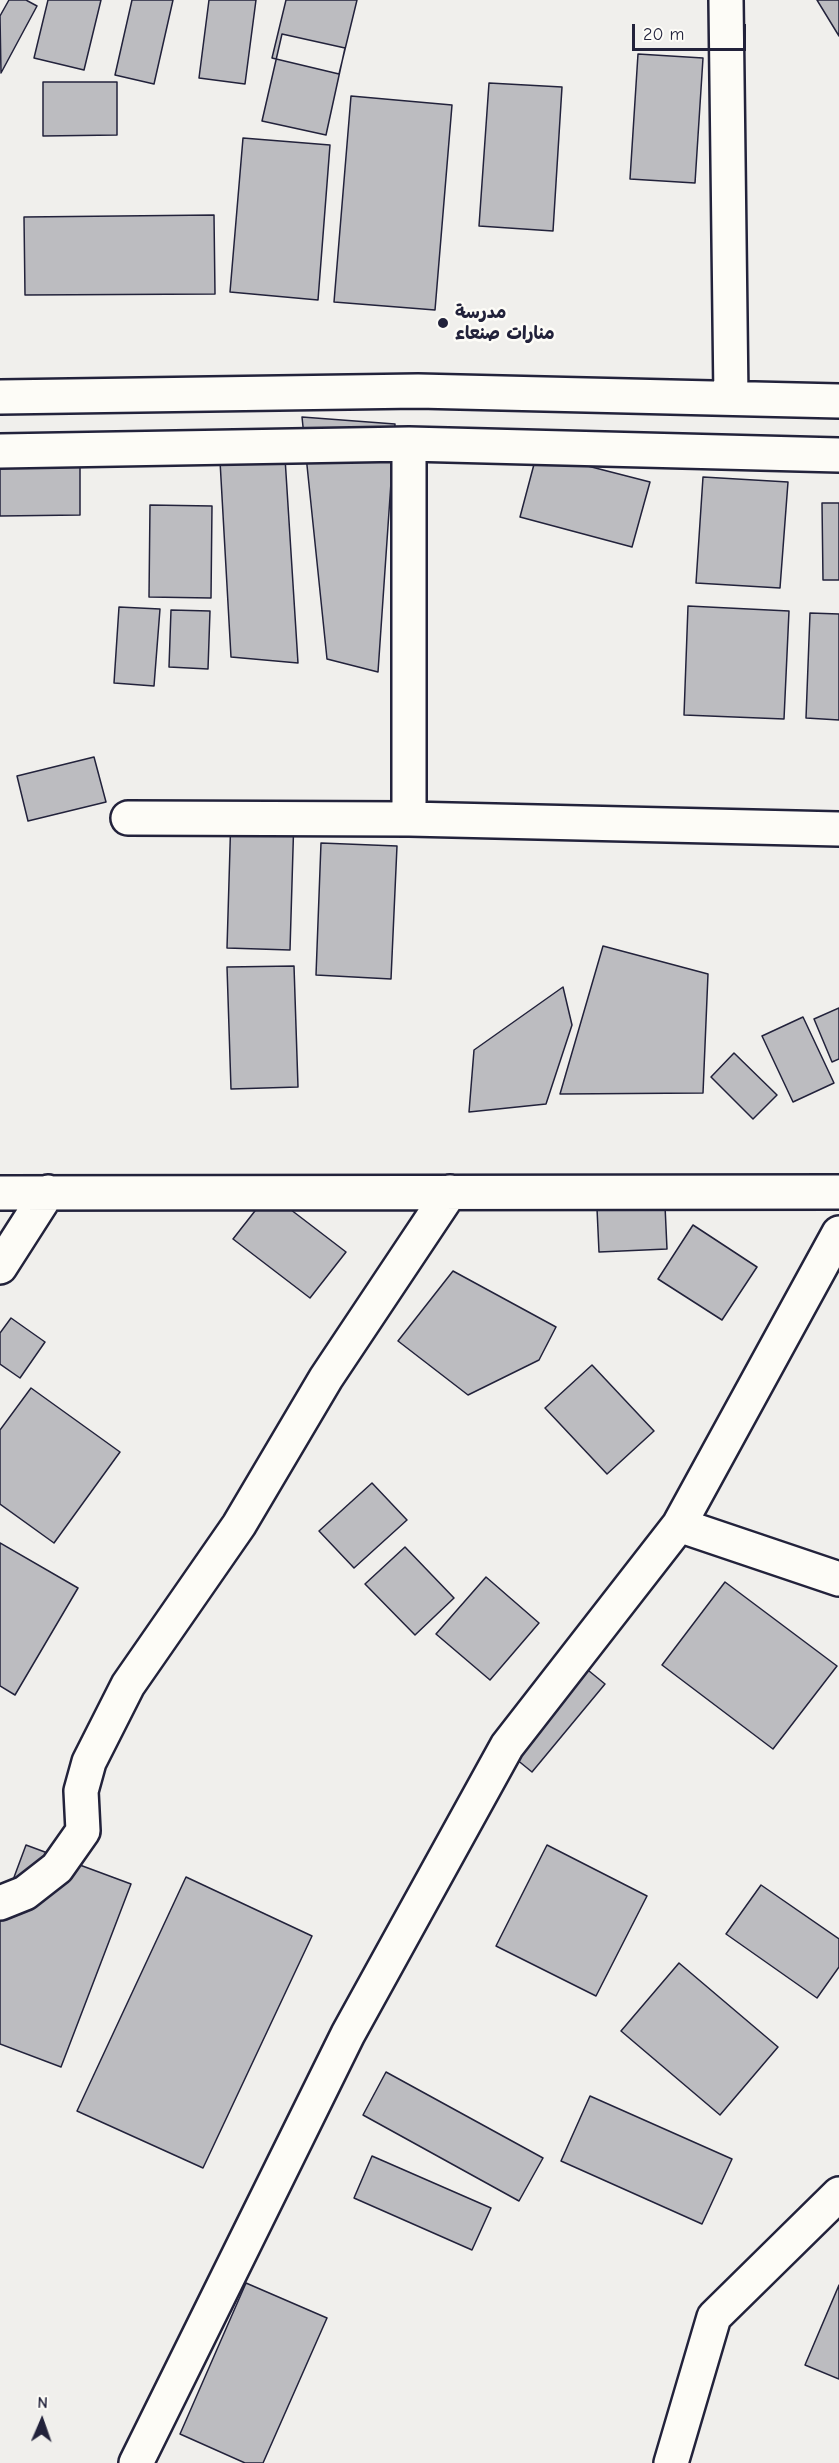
<!DOCTYPE html>
<meta charset="utf-8">
<style>
body{margin:0}
#map{position:relative;width:839px;height:2463px;overflow:hidden;background:#f0efec;font-family:"Comic Neue",sans-serif}
canvas{display:block}
.north{position:absolute;left:12px;top:2391px;width:60px;height:60px;-webkit-text-stroke:4px #fdfcf7;paint-order:stroke;rotate:2deg;font-size:16px;font-weight:700;line-height:24px;text-align:center;color:#22223b}
.north::after{content:'';display:block;margin:auto;width:21px;height:27px;background:#22223b;clip-path:polygon(50% 0,100% 100%,50% 72%,0 100%)}
.scale{position:absolute;left:632px;top:24px;width:114px;height:27px;box-sizing:border-box;border:3px solid #22223b;border-top:0;padding-left:8px;font-size:18px;line-height:21px;white-space:nowrap;color:#22223b;-webkit-text-stroke:4px #fdfcf7;paint-order:stroke}
</style>
<div id="map">
<canvas width="839" height="2463"></canvas>
<div class="north">N</div>
<div class="scale">20 m</div>
</div>
<script>
const g = document.querySelector('canvas').getContext('2d');
g.lineJoin = 'round';
function paint(path, color) { g.fillStyle = color; g.fill(path, 'evenodd'); }
function strokePath(path, color, width, dash) { g.strokeStyle = color; g.lineWidth = width; g.lineCap = dash ? 'butt' : 'round'; g.setLineDash(dash || []); g.stroke(path); }
function label(font, color, halo, rows, align = 'center') {
  g.font = font + ' "Comic Neue","Playpen Sans Arabic",sans-serif'; g.lineWidth = 5; g.setLineDash([]); g.textBaseline = 'middle'; g.strokeStyle = halo; g.fillStyle = color; for (const [text, x, y, turn = 0] of rows) {
    g.save(); g.translate(x, y); g.rotate((+turn || 0) * Math.PI / 180); g.textAlign = isNaN(turn) ? turn : align; if (halo) g.strokeText(text, 0, 0); g.fillText(text, 0, 0); g.restore();
  }
}
const building = new Path2D(`
 M9,0H26L37,6L1,73L0,16Z
 M48,0H101L84,70L34,58Z
 M132,0H173L154,84L115,75Z
 M209,0H256L245,84L199,78Z
 M286,0H357L339,74L272,58Z
 M817,0H839V36Z
 M282,34L345,48L326,135L262,121Z
 M638,54L703,58L695,183L630,179Z
 M43,82H117V135L43,136Z
 M489,83L562,87L553,231L479,226Z
 M351,96L452,105L435,310L334,302Z
 M243,138L330,145L318,300L230,292Z
 M214,215L215,294L25,295L24,217Z
 M302,417L395,424L378,672L327,659Z
 M0,440H80V515L0,516Z
 M284,442L298,663L231,657L219,443Z
 M537,453L650,482L632,547L520,517Z
 M703,477L788,482L780,588L696,583Z
 M822,503H839V580H823Z
 M150,505L212,506L211,598L149,597Z
 M688,606L789,611L784,719L684,715Z
 M119,607L160,609L154,686L114,683Z
 M171,610L210,611L208,669L169,667Z
 M810,613L839,614V720L806,718Z
 M94,757L106,802L28,821L17,776Z
 M231,814L294,816L290,950L227,948Z
 M321,843L397,846L391,979L316,975Z
 M603,946L708,974L703,1093L560,1094Z
 M294,966L298,1087L231,1089L227,967Z
 M563,987L572,1025L546,1104L469,1112L474,1050Z
 M839,1008V1059L832,1062L814,1019Z
 M803,1017L834,1083L793,1102L762,1036Z
 M734,1053L777,1095L753,1119L711,1077Z
 M664,1184L667,1249L599,1252L596,1187Z
 M269,1193L346,1252L310,1298L233,1239Z
 M693,1225L757,1267L722,1320L658,1279Z
 M453,1271L556,1327L539,1360L468,1395L398,1341Z
 M11,1318L45,1342L20,1378L0,1364V1333Z
 M592,1365L654,1431L607,1474L545,1408Z
 M31,1388L120,1452L54,1543L0,1504V1430Z
 M372,1483L407,1520L354,1568L319,1531Z
 M0,1543L78,1588L15,1695L0,1686Z
 M405,1547L454,1598L415,1635L365,1584Z
 M486,1577L539,1623L490,1680L436,1634Z
 M725,1582L837,1666L773,1749L662,1665Z
 M578,1662L605,1684L532,1772L505,1750Z
 M26,1845L131,1884L61,2067L0,2044V1915Z
 M547,1845L647,1896L596,1996L496,1946Z
 M186,1877L312,1936L203,2168L77,2111Z
 M761,1885L839,1939V1967L817,1998L726,1934Z
 M679,1963L778,2047L720,2115L621,2031Z
 M386,2072L543,2158L519,2201L363,2115Z
 M590,2096L732,2159L702,2224L561,2161Z
 M372,2156L491,2208L472,2250L354,2198Z
 M246,2283L327,2318L263,2463H245L180,2434Z
 M839,2285V2379L805,2365Z`);
const minor = new Path2D(`
 M726,0L731,398
 M0,397L418,391L839,401
 M409,444V819
 M0,451L409,444L839,455
 M128,818L409,819L839,829
 M0,1193L839,1192
 M0,1267L48,1192
 M679,1525L839,1579
 M0,1903L25,1893L57,1868L83,1831L81,1791L89,1762L128,1685L239,1525L326,1378L450,1192
 M136,2463L348,2034L507,1746L679,1525L839,1233
 M671,2463L714,2317L839,2194`);
const markers = [
 [443,323,6,"#22223b"]
];
const poiNames = [
 ["مدرسة",455,313],
 ["منارات صنعاء",455,334]
];
paint(building, '#bcbcc0');
strokePath(building, '#22223b', 1.5);
strokePath(minor, '#22223b', 38);
strokePath(minor, '#fdfcf7', 33);
for (const [x, y, r, color] of markers) { const dot = new Path2D(); dot.arc(x, y, r, 0, 2 * Math.PI); g.fillStyle = color; g.fill(dot); strokePath(dot, '#fdfcf7', 2); }
label('bold 18px', '#22223b', '#fdfcf7', poiNames, 'left');
</script>
